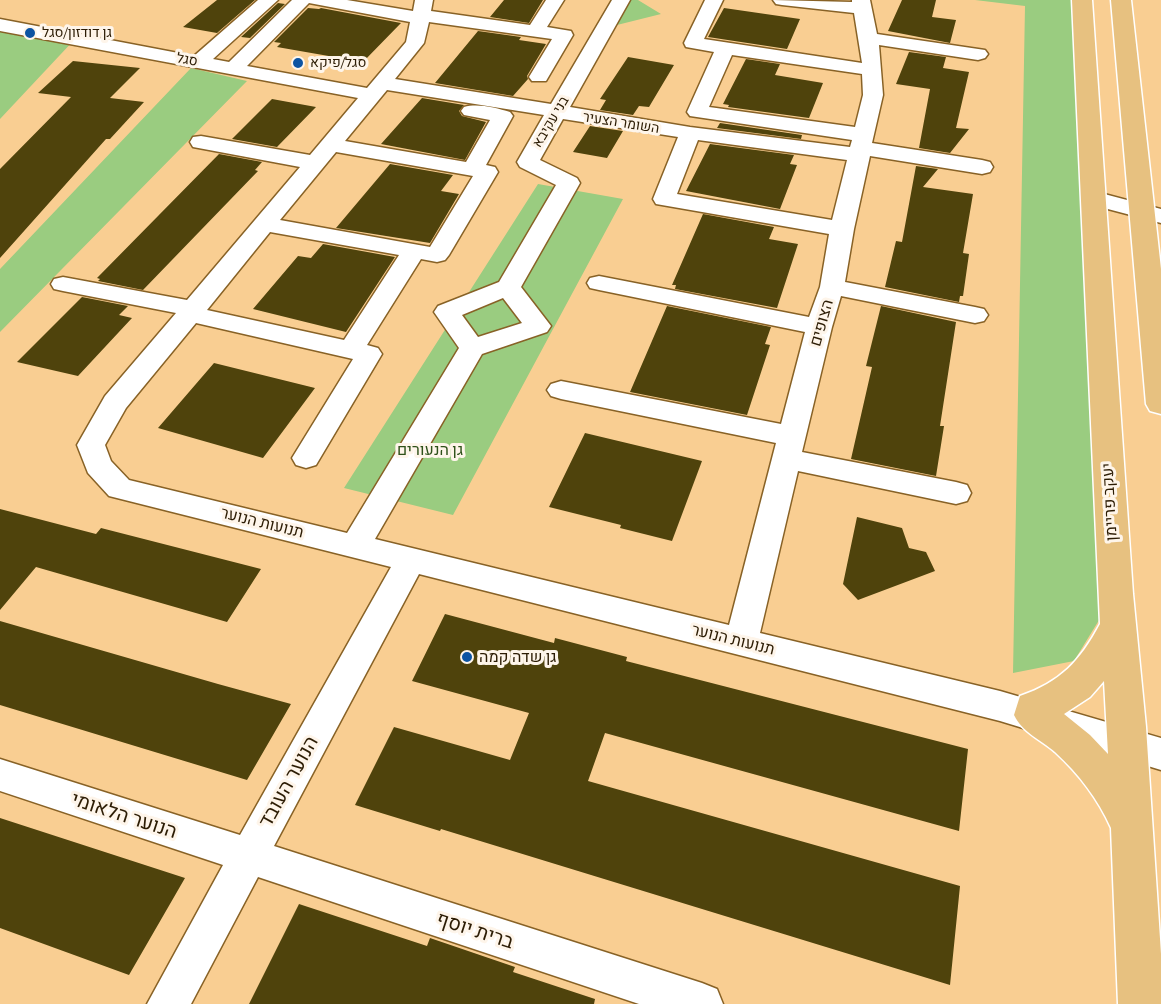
<!DOCTYPE html>
<meta charset="utf-8">
<style>
body{margin:0}
canvas{display:block;background:#f9ce92}
</style>
<canvas width="1161" height="1004"></canvas>
<script>
const g = document.querySelector('canvas').getContext('2d');
g.lineJoin = 'round';
function paint(path, color) { g.fillStyle = color; g.fill(path, 'evenodd'); }
function strokePath(path, color, width, dash) { g.strokeStyle = color; g.lineWidth = width; g.lineCap = dash ? 'butt' : 'round'; g.setLineDash(dash || []); g.stroke(path); }
function label(font, color, halo, rows, align = 'center') {
  g.font = font + ' "PT Sans Narrow",Heebo,sans-serif'; g.lineWidth = 6; g.setLineDash([]); g.textBaseline = 'middle'; g.strokeStyle = halo; g.fillStyle = color; for (const [text, x, y, turn = 0] of rows) {
    g.save(); g.translate(x, y); g.rotate((+turn || 0) * Math.PI / 180); g.textAlign = isNaN(turn) ? turn : align; if (halo) g.strokeText(text, 0, 0); g.fillText(text, 0, 0); g.restore();
  }
}
const green = new Path2D(`
 M628,0H638L661,14L613,26Z
 M975,0H1082L1115,594L1074,661L1013,673L1025,6Z
 M0,25L75,39L0,119Z
 M191,68L247,81L0,332V269Z
 M538,184L623,199L453,515L344,488Z`);
const building = new Path2D(`
 M217,0H255L217,33L183,27Z
 M504,0H543L529,23L490,17Z
 M902,0H936L932,17L956,20L950,43L888,31Z
 M278,3L285,4L250,38L241,37Z
 M308,8L319,9L321,8L401,23L363,62L277,47L281,43L274,42Z
 M724,8L800,19L787,49L708,37Z
 M478,31L521,37L519,40L546,44L527,76L528,79L513,96L435,83Z
 M909,52L946,57L943,68L969,72L956,128L969,129L950,153L919,148L930,89L896,84Z
 M628,57L674,65L649,107L639,106L633,115L600,110L606,100L600,99Z
 M746,59L780,64L775,75L823,83L809,118L728,107L729,105L723,104Z
 M73,61L140,68L110,98L144,102L110,139H106L0,258V169L71,97L38,93Z
 M422,98L464,105L459,111L462,116L486,122L465,160L381,144Z
 M272,99L316,107L277,147L232,139Z
 M720,123L802,135L801,139L717,128Z
 M590,126L623,131L607,158L573,152Z
 M710,144L794,155L790,164L797,165L780,209L686,191Z
 M219,154L262,162L255,170L258,171L143,290L98,281L100,279L97,278Z
 M390,164L453,175L441,191L459,194L430,243L336,228Z
 M916,166L938,169L923,187L973,194L963,253L969,254L963,296H960L959,302L885,287L896,241L902,242Z
 M703,214L774,227L769,239L798,244L777,308L675,289L676,285H672Z
 M323,244L395,257L346,332L253,309L298,256L311,258Z
 M82,297L128,306L119,315L132,318L78,376L17,362Z
 M667,306L771,327L765,344L770,345L747,415L630,392Z
 M881,306L956,322L940,426H944L936,476L851,459L872,367L866,366Z
 M214,363L315,388L263,458L158,428Z
 M585,433L702,461L672,541L620,528L621,525L549,507Z
 M0,509L96,534L101,528L261,569L227,622L36,567L0,610Z
 M857,517L902,528L909,548L926,552L935,571L858,600L843,584Z
 M445,614L554,643L555,638L627,657L626,661L968,749L959,831L605,733L588,781L960,886L950,985L441,829L440,831L355,805L394,727L510,760L529,713L412,681Z
 M0,621L218,684L291,704L247,780L0,705Z
 M0,818L185,878L129,975L0,928Z
 M299,904L427,946L430,938L515,967L513,972L595,999L594,1004H249Z`);
const minor = new Path2D(`
 M258,0H278L213,59L229,62L292,0H347L413,11L415,0H433L431,11L530,25L546,0H564L547,27L571,31L573,35L546,81H532L529,77L552,39L429,22L424,43L395,79L551,104L612,0H630L570,107L690,127L850,147L852,140L690,116L687,112L714,52L686,47L684,43L705,0H723L704,39L862,63L854,13L782,5L776,4L773,0L852,2V0H870L877,34L985,50L988,54L985,58L978,60L879,45L883,95L872,143L982,160L990,162L993,167L990,172L982,174L870,156L854,229L845,282L975,307L984,309L988,315L984,321L975,323L841,296L832,327L802,452L956,482L967,485L971,493L967,501L956,504L798,471L760,633L1000,691L1161,738V770L1000,721L419,574L274,846L702,983L717,989L723,1004H639L258,877L191,1004H147L223,865L0,791V759L240,835L391,567L109,496L88,473L77,445L105,396L176,313L63,291L54,289L51,284L54,279L63,277L187,300L300,167L193,147L190,142L193,137L201,136L310,155L358,98L0,31V19L194,56ZM309,3L410,22L406,42L367,88L247,66ZM732,55L862,74L863,95L855,127L709,107ZM387,90L544,115L517,162L520,167L556,185L499,282L438,306L434,312L459,348L347,533L129,480L111,461L105,445L126,408L196,323L353,359L292,458L296,465L306,468L316,465L382,354L378,348L367,345L421,259L437,262L445,260L449,255L498,172L495,167L486,165L513,116L510,112C496,108 478,103 464,107L461,111L464,115L490,120L466,162L345,141ZM563,119L678,137L653,199L656,204L829,234L820,287L809,317L599,276L590,278L587,283L590,288L599,290L805,332L781,424L561,381L551,384L547,390L551,396L561,399L776,443L729,625L375,539L482,354L547,332L551,326L521,287L580,183L577,178L540,160ZM698,140L847,160L832,220L677,194ZM336,152L473,176L430,247L280,220ZM270,232L399,255L344,340L207,310ZM503,298L522,323L478,337L462,315Z
 M1093,191L1161,209V223L1085,203L1082,198L1085,193Z`);
const major = new Path2D(`
 M1072,0H1092L1133,594L1146,727L1161,954V1004H1118L1111,828C1098,799 1079,774 1055,752C1041,740 1022,732 1014,715L1020,696C1061,682 1080,661 1100,624ZM1104,681L1108,754L1090,735L1064,714L1090,697Z
 M1111,0H1131L1161,269V414L1150,411L1146,404Z`);
const markers = [
 [30,33,6,"#0c54a3"],
 [298,63,6,"#0c54a3"],
 [467,657,6,"#0c54a3"]
];
const farPoinames = [
 ["גן דודזון/סגל",42,33],
 ["סגל/פיקא",310,63]
];
const farStreetnames = [
 ["סגל",187,60,11],
 ["בני עקיבא",551,122,-59],
 ["השומר הצעיר",621,123,9]
];
const streetNames = [
 ["הצופים",822,323,-74],
 ["יעקב פריימן",1110,502,-93],
 ["תנועות הנוער",262,523,14],
 ["תנועות הנוער",733,640,14]
];
const parkNames = [
 ["גן הנעורים",430,450]
];
const poiNames = [
 ["גן שדה קמה",479,657]
];
const nearStreetnames = [
 ["הנוער העובד",289,782,-61],
 ["הנוער הלאומי",124,816,18],
 ["ברית יוסף",475,931,18]
];
paint(green, '#9acc80');
paint(building, '#4f430c');
strokePath(minor, '#886226', 3);
strokePath(major, '#fff', 3);
paint(minor, '#fff');
paint(major, '#e7c180');
for (const [x, y, r, color] of markers) { const dot = new Path2D(); dot.arc(x, y, r, 0, 2 * Math.PI); g.fillStyle = color; g.fill(dot); strokePath(dot, '#fef5ea', 2); }
label('14px', '#2c1c04', '#fef5ea', farPoinames, 'left');
label('14px', '#2c1c04', '#fef5ea', farStreetnames);
label('16px', '#2c1c04', '#fef5ea', streetNames);
label('16px', '#2e5119', '#fef5ea', parkNames);
label('16px', '#2c1c04', '#fef5ea', poiNames, 'left');
label('20px', '#2c1c04', '#fef5ea', nearStreetnames);
</script>
